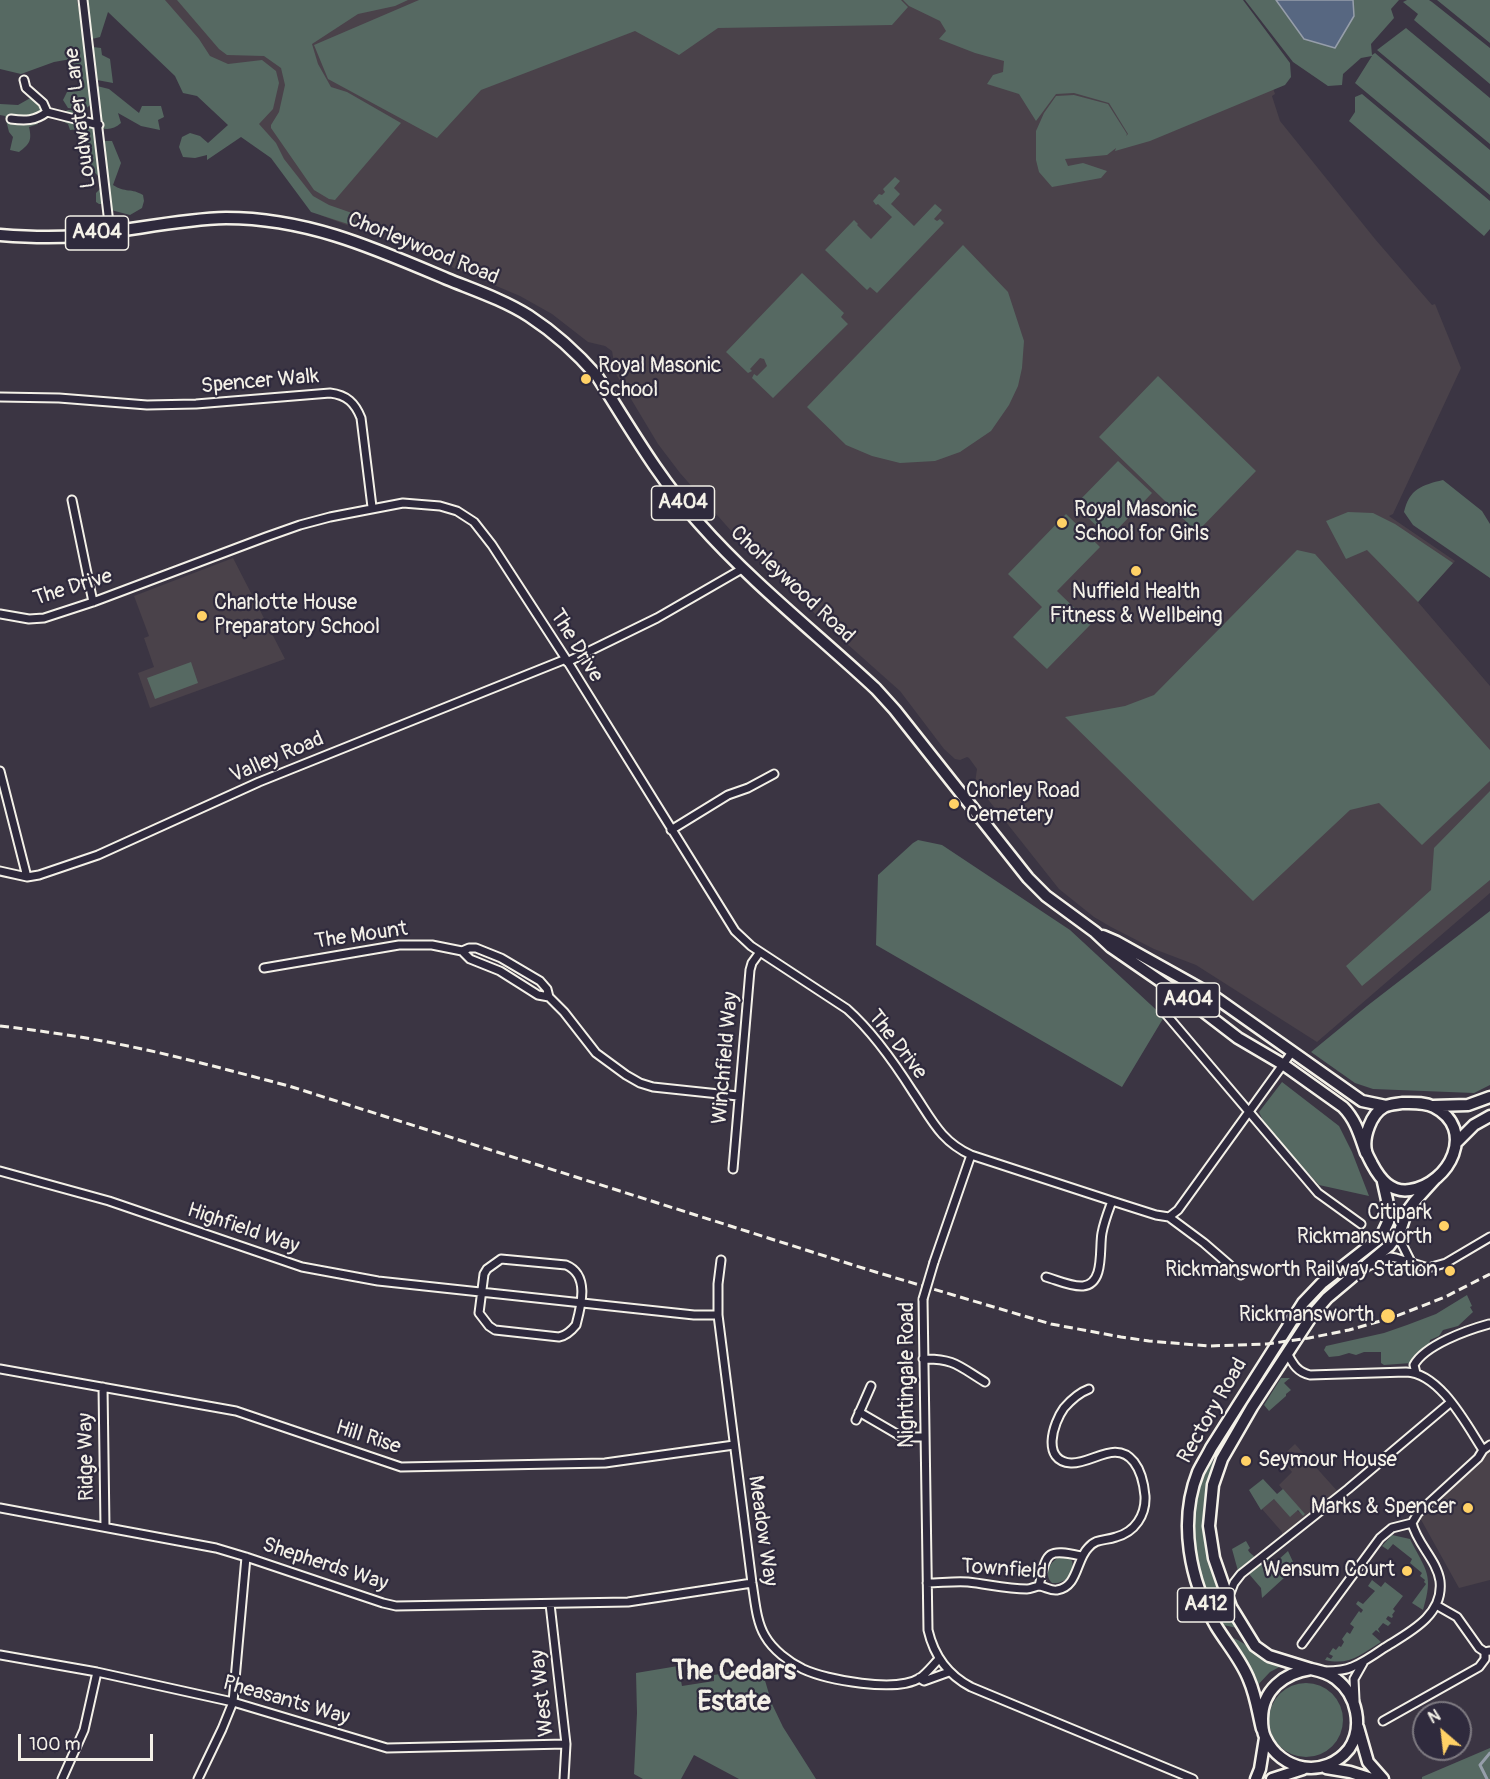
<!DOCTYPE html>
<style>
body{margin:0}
#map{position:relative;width:1490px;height:1779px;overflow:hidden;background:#3b3543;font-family:Pangolin,sans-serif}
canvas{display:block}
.north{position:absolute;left:1412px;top:1701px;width:60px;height:60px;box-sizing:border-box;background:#2f2a3d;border:2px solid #7e7a81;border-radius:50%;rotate:332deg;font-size:16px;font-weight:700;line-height:24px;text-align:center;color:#f4f1e8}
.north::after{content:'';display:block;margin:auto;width:21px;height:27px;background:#ffd166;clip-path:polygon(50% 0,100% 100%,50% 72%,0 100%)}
.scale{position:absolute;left:18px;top:1734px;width:135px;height:27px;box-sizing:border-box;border:3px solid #f4f1e8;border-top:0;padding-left:8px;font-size:18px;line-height:21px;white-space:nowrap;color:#f4f1e8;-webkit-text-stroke:4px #2f2a3d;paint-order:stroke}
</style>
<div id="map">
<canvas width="1490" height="1779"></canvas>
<div class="north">N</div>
<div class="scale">100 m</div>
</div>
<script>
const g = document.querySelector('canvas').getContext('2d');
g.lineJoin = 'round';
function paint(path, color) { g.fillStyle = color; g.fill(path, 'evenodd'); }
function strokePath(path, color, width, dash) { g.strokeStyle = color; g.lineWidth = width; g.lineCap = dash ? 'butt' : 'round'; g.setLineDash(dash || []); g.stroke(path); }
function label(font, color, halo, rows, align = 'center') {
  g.font = font + ' Pangolin,sans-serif'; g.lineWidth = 4.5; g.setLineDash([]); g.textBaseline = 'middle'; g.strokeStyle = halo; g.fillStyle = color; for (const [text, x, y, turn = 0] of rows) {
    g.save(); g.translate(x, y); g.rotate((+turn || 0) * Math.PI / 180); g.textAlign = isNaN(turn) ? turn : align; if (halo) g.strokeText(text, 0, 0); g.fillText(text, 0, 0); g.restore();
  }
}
const built = new Path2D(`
 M143,0H1243L1275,94L1272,96L1280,121L1375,239L1432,305L1435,304L1461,368L1393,514L1389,516L1455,561L1418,602L1490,686V893L1317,1042L1196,965L1154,949L1111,927L1094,917L1059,889L975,783L977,769L969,758L967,757L960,760L955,759L944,749L900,691L836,634L740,541L680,473L658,444L616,374L612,351L605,346L588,342L552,314L520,296L397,244L320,215L219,84Z
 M233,558L285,659L150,708L138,673L154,667L144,638L149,636L134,596Z
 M1490,1443V1580L1459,1588L1419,1516L1472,1469Z
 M1295,1444L1339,1493L1282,1539V1532L1262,1509L1274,1499L1305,1515L1279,1485L1292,1472L1280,1458Z`);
const green = new Path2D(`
 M0,0H77L86,47L81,0H165L199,39L210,56L228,64L262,60L276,71L279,83L273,109L259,124L276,143L284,159L313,196L329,205L352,213L357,227L311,212L271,158L241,137L207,160V155L195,158L183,157L179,147L182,137L190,133L200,136L208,143L228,125L197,96L183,93L175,76L108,12L100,37L92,39L93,47L101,48L102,55L110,59L113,83L97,80V86L109,89L139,113L142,106H161L164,117L158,120L160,130L141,126L118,113L121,123C113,130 107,130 96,127L94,102L84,110L68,108L63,100L67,92L81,84L74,72L71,59L54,62L21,74L0,69Z
 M177,0H408L395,6L358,14L312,44L318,64L331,87L347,92L401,123L335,200L329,199L314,190L271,128V125L279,112L285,85L281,68L264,56L227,55L219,49Z
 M419,0H901L908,7L892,25L718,28L679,55L635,31L481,90L437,138L328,79L314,45Z
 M903,0H1243L1290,63L1291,77L1285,85L1150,141L1115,151L1116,148L1107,155L1065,159L1068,166L1083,163L1107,171L1101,178L1052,187L1039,172L1036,160V131L1044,113L1056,96L1074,95L1108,104L1127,134L1126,136L1128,134L1109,103L1074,93L1056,94L1036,121L1019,94L987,84L993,75L1003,72L1004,61L975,53L939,39L946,31L940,21L909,6Z
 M1245,0H1399L1391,9L1394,18L1371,44L1372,55L1375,53L1490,150V195L1355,83L1372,56L1361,58L1343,74L1342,85L1328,86L1293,62Z
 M1407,0H1429L1432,2L1490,48V84L1414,20L1418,14L1403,2Z
 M1437,0H1490V43Z
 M1406,28L1490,98V144L1377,50Z
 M1362,94L1490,201V229L1484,236L1349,121L1355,112V97Z
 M34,96L42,105V112L35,115L38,124L29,127C32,140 30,144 19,152L10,150L13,137L9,132L5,116L0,115V104L18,105Z
 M68,110L83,111V118L89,125L97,129L102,141H112L121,163L113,185C125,193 132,188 143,195L144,201L142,208L130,215L111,210L105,204H99L96,202V193L101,188L100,178L82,159L75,148L83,133L82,129L70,130L68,124L62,121L64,112Z
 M895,177L900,181L894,188L900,194L891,204L914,226L935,204L942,210L934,219L937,221L940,219L944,223L877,293L870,287L867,290L825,250L854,220L858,224L857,225L871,239L892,217L878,204L876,205L873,201L879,194L882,195L885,192L883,189Z
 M963,245L1008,292L1024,341L1022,368L1018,386L1009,405L991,431L960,452L935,461L900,463L872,456L846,445L807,407Z
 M802,273L844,313L841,317L848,324L773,398L752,378L754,374L757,376L767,366L764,359L760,358L750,369L752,371L748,373L726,352Z
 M1158,376L1256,471L1197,532L1099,437Z
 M1118,461L1152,493L1109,538L1075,505Z
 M1443,480L1482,511L1490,524V578L1413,525L1404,512C1409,489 1422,485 1443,480Z
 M1348,512L1373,513L1395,524L1453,563L1418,602L1367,550L1346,559L1326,521Z
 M1066,514L1100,547L1057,591L1091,624L1047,669L1013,637L1042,607L1008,574Z
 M1297,550L1315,554L1490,750V781L1422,845L1379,803L1350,810L1253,901L1065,717L1125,706L1154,695Z
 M191,662L198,683L155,699L147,678Z
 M1490,791V880L1362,986L1346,966L1431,890L1434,848Z
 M918,840L942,845L1070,930L1164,1017L1122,1087L876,945L878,875L913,843Z
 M1490,911V1085L1474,1093L1373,1089L1355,1083L1311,1052L1367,1006Z
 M1282,1082L1339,1126L1352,1152L1369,1196L1319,1185L1266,1127L1259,1112Z
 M1467,1295L1472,1306L1470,1307L1473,1312L1458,1326L1443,1330L1439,1336L1430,1340L1429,1345L1419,1351L1411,1363L1384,1365L1381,1363V1352H1364L1356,1355L1349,1353L1339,1356L1329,1357L1324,1350L1326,1346L1384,1333L1407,1325L1436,1314Z
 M1281,1378H1290L1284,1383L1291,1390L1286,1394V1396L1269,1411L1264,1405Z
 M1213,1452C1214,1470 1207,1486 1204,1503C1198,1542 1216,1595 1237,1628L1219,1624L1204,1593L1191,1535L1198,1484Z
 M1263,1479L1277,1494L1283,1489L1305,1514L1303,1516L1298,1510L1290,1517L1274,1499L1261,1510L1249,1490Z
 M1392,1535L1410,1539C1426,1571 1434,1574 1423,1610L1412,1603L1426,1584L1424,1582L1425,1580L1420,1576L1422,1573L1410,1563L1412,1559L1393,1544L1388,1550L1382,1546Z
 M1246,1541L1250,1548L1248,1550C1250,1554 1253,1554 1256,1559L1238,1571L1232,1549Z
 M1288,1551L1294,1564L1283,1574L1285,1577L1262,1598L1261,1588L1249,1574L1269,1558L1278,1568L1281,1565L1277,1561Z
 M1062,1556L1068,1557L1072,1561C1075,1574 1066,1584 1052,1583C1043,1574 1050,1560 1062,1556Z
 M1372,1580L1381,1587L1385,1582L1403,1596L1393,1609L1395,1611L1392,1615L1393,1616L1392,1618L1388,1616L1386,1619L1391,1623L1388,1626L1383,1623L1378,1629L1380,1633L1376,1630L1372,1634L1381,1642C1361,1654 1350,1666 1325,1660L1327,1657L1331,1659L1333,1656L1329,1654L1333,1648L1336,1650L1339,1646L1341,1647L1344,1642L1342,1639L1347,1632L1350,1634L1354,1627L1350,1624L1359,1611L1361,1613L1363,1610L1356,1604L1358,1601L1363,1604L1375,1591L1368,1586Z
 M1230,1637C1247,1642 1251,1653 1265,1659C1271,1662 1279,1663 1285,1664L1270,1672L1255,1688L1229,1640Z
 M678,1666L682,1686L714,1681V1675L761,1667L772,1704L783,1727L816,1779H739L694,1755L681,1779H643L634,1774L637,1713L636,1673Z
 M1269 1720a37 37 0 1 1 74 0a37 37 0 1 1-74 0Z
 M1490,1748V1779H1422V1777Z`);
const water = new Path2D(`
 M1276,0H1353L1354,16L1335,48L1304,39Z`);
const stream = new Path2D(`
 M1487,1779L1480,1765L1490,1753`);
const minor = new Path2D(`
 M83,0L110,232
 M24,80L26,88L43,103L47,112L99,125
 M11,119C25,121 35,121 47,112
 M0,397L59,398L147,405L196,404L330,393C347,395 355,403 361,418L372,507
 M72,500L93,602
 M0,614L29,619L44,618L93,602L266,537L300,525L330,517L403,503L440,506L457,511L474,522L492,545L566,659L735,931L751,946L847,1009C873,1032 894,1062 913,1092C931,1118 940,1141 971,1155L1112,1201L1156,1215L1169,1217L1178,1210L1292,1052
 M567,662L657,618L742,569
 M0,771L27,877
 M671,830L728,795L748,788L774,774
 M0,871L27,877L39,875L98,855L259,782L566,659
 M462,951L470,959L500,971L538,995L549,997
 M264,968L399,945H432L462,951L469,948H476L501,958L540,981L547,989L549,997L564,1012L596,1053L626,1075L640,1083L653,1087L738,1096
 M1165,1013L1318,1193L1361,1224
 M733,1169L750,970L752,963L760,952
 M0,1171L109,1201L302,1267L378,1281L694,1315H718
 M1169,1217L1204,1243L1241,1275
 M1400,1231V1240L1411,1262
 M501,1259L566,1265C590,1275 581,1306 576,1325C572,1330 565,1336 559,1337L495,1330L489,1326L479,1313L484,1274L487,1269Z
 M721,1260L718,1284V1315L752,1583C755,1600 756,1621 765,1636C773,1650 789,1662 803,1669C827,1680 896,1693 920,1678C927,1673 933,1665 939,1659
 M934,1262L971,1155
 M1371,1265L1390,1257L1396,1258L1428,1268L1446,1263L1490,1237
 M1046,1277C1057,1280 1071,1287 1083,1286C1105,1284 1099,1248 1102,1233C1104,1222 1108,1212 1112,1201
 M923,1299L928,1630C934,1656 948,1675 971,1687L1193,1779
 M1287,1353C1293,1364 1297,1372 1310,1375L1406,1372C1440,1373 1466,1424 1483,1450
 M923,1359C954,1358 960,1367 985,1382
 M0,1369L236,1411L401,1467L605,1463L734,1445
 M1416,1373L1414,1365C1425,1345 1467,1330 1489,1324
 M103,1387L105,1527
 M859,1412L902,1437H925
 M856,1420L871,1386
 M0,1508L216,1548L246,1557L383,1603L396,1606L628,1602L752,1583
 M1412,1523L1418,1513L1478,1458L1483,1450L1490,1445
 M927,1583C940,1583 954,1581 968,1582C987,1584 1007,1589 1027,1589C1031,1589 1036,1586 1040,1586C1046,1587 1051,1591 1057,1590C1078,1587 1076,1560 1088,1548C1096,1538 1105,1541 1116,1537C1135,1532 1146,1515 1145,1496C1144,1485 1141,1471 1134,1462C1116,1439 1092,1464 1071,1463C1041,1461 1053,1423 1064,1408C1071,1400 1078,1393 1089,1389
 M1039,1586C1047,1553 1045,1548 1081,1556
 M1229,1596L1234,1583L1241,1574L1348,1489L1451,1402
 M550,1604L566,1744L564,1779
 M1436,1605L1457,1617L1479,1648L1485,1652
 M1302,1644L1380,1538L1392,1528L1412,1523
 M0,1655L97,1672L233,1702L387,1748L566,1744
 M1325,1671C1334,1671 1344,1671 1352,1667C1364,1662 1374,1655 1384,1648C1408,1633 1444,1616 1440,1581C1437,1560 1417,1544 1412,1523
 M919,1678L924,1681L949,1672
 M1355,1700L1354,1679L1363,1663
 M1383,1721L1479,1667L1485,1659V1652L1490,1651
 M62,1779L84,1730L97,1672
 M198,1779L222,1729L233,1702L246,1557`);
const primary = new Path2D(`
 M0,235C26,237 51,238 77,236C127,232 176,219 226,218C307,218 374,248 447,279C474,290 504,300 529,316C555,333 577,353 597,376C629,426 659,479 699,523C752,583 817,634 876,689L895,710L1028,878L1046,896L1095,932L1111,947L1195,1005L1238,1038L1284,1065L1343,1107C1356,1120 1360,1136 1366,1153
 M1103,936L1117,942L1212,995L1362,1101L1386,1106
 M1402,1103C1413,1103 1424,1102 1434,1107C1477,1129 1450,1184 1410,1190C1391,1193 1380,1179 1372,1164C1370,1160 1367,1155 1366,1151C1363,1137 1371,1114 1384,1107C1389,1104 1397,1104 1402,1103Z
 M1433,1106L1468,1105L1490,1097
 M1456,1143L1474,1125L1490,1116
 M1311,1669L1269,1656L1255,1646L1231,1607L1214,1558L1209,1526L1213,1485L1222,1459L1252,1407L1313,1314L1327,1298L1389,1246L1400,1231L1406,1213L1415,1201L1435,1179
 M1311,1669C1320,1671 1329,1673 1336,1679C1357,1695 1364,1727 1349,1749C1325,1779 1281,1772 1265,1737C1262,1731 1262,1725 1262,1719C1262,1690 1284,1673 1311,1669Z
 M1358,1727L1368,1762L1383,1779
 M1262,1729C1258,1713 1256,1696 1249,1680C1242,1661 1227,1644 1216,1626C1190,1581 1178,1522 1198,1472C1202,1464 1207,1456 1211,1448L1303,1303L1322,1283L1381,1237L1388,1222L1389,1209L1383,1182
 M1326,1768L1350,1772L1372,1779
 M1256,1779L1260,1769L1265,1738
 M1272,1779L1303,1769`);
const rail = new Path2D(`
 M0,1026C43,1031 85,1037 128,1046C182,1057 235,1072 289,1086L869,1270L1051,1324L1121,1337L1149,1341L1209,1346L1267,1344L1309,1338L1349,1330L1394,1317L1445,1297L1490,1274`);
const minorBridge = new Path2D(`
 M923,1299L934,1262`);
const markers = [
 [586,379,6,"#ffd166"],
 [1062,523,6,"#ffd166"],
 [1136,571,6,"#ffd166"],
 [202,616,6,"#ffd166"],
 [954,804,6,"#ffd166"],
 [1444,1226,6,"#ffd166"],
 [1450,1271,6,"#ffd166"],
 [1388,1316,8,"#ffd166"],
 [1246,1461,6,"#ffd166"],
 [1468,1508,6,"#ffd166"],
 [1407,1571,6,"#ffd166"]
];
const shields = [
 [97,233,63],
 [683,503,63],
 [1188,1000,63],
 [1206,1605,57]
];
const shieldNames = [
 ["A404",97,233],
 ["A404",683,503],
 ["A404",1188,1000],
 ["A412",1206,1605]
];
const streetNames = [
 ["Loudwater Lane",81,118,-97],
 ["Chorleywood Road",423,249,22],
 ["Spencer Walk",260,382,-5],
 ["Chorleywood Road",792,585,43],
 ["The Drive",73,588,-17],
 ["The Drive",576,646,58],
 ["Valley Road",277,758,-23],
 ["The Mount",361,936,-8],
 ["The Drive",897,1045,52],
 ["Winchfield Way",726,1058,-85],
 ["Highfield Way",243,1229,19],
 ["Nightingale Road",908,1375,-90],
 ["Rectory Road",1213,1411,-60],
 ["Hill Rise",368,1438,18],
 ["Ridge Way",87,1457,-91],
 ["Meadow Way",762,1531,82],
 ["Shepherds Way",325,1565,18],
 ["Townfield",1004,1570,4],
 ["West Way",543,1693,-96],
 ["Pheasants Way",286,1701,16]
];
const poiNames = [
 ["Royal Masonic",598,367],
 ["School",598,391],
 ["Royal Masonic",1074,511],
 ["School for Girls",1074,535],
 ["Nuffield Health",1136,593,"center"],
 ["Fitness & Wellbeing",1136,617,"center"],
 ["Charlotte House",214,604],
 ["Preparatory School",214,628],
 ["Chorley Road",966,792],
 ["Cemetery",966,816],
 ["Citipark",1432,1214,"right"],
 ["Rickmansworth",1432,1238,"right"],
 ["Rickmansworth Railway Station",1438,1271,"right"],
 ["Rickmansworth",1374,1316,"right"],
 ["Seymour House",1258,1461],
 ["Marks & Spencer",1456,1508,"right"],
 ["Wensum Court",1395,1571,"right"]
];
const districtNames = [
 ["The Cedars",734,1672],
 ["Estate",734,1703]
];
paint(built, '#4a424a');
paint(green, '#566962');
paint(water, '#576781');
strokePath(water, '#969eaa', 1.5);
strokePath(stream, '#969eaa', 3);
strokePath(minor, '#f4f1e8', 11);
strokePath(primary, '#f4f1e8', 15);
strokePath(minor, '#2f2a3d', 7);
strokePath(primary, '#2f2a3d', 10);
strokePath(rail, '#f4f1e8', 3, [9, 4.5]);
strokePath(minorBridge, '#f4f1e8', 11, []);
strokePath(minorBridge, '#2f2a3d', 7);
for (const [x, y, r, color] of markers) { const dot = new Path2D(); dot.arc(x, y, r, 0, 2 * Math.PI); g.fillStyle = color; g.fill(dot); strokePath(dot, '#2f2a3d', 2); }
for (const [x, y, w] of shields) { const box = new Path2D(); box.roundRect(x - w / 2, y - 17, w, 34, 4.5); g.fillStyle = '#2f2a3d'; g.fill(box); strokePath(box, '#f4f1e8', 1.5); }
label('bold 20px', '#f4f1e8', null, shieldNames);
label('21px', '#f4f1e8', '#2f2a3d', streetNames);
label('21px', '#f4f1e8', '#2f2a3d', poiNames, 'left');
label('bold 27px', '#f4f1e8', '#2f2a3d', districtNames);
</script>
